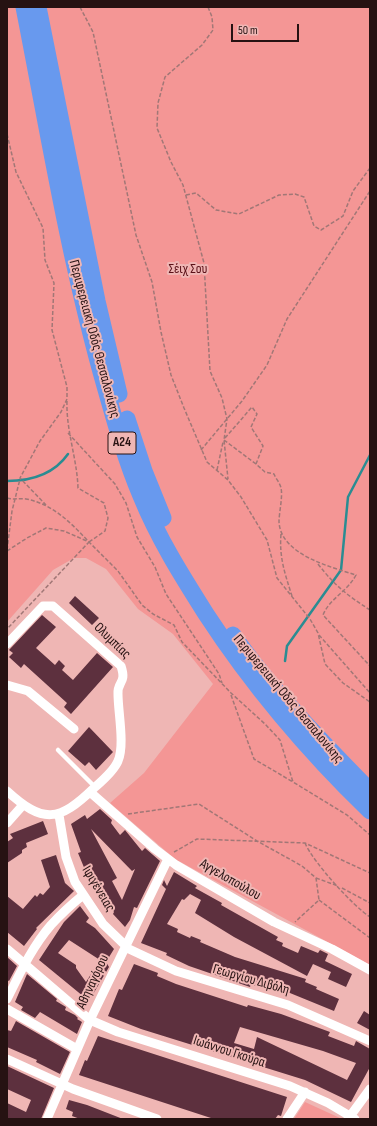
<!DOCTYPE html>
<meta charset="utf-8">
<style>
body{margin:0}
#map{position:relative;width:377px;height:1126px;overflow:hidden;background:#efb6b4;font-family:"Sofia Sans Condensed",sans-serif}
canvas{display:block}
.frame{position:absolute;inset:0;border:8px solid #261212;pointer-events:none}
.scale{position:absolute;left:231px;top:24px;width:68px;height:18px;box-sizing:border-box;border:2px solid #261212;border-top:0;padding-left:5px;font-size:12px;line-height:14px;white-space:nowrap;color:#261212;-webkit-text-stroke:3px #efb6b4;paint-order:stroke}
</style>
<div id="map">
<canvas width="377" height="1126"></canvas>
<div class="frame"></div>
<div class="scale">50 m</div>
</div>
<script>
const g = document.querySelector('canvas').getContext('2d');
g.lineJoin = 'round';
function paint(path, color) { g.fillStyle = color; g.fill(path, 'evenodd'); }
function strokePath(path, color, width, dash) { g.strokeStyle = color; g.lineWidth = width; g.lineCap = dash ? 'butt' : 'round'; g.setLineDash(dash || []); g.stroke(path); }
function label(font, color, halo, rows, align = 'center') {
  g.font = font + ' "Sofia Sans Condensed",sans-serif'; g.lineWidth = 4; g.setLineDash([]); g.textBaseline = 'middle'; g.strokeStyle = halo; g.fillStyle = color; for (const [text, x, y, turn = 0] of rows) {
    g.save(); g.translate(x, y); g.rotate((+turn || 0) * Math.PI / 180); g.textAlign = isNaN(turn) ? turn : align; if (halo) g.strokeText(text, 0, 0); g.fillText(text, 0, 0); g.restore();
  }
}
const green = new Path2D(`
 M7,7H370V965L175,859L110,803L144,773L213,684L173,634L138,609L106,569L86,558H74L53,570L7,622Z
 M305,1102L340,1118L294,1119Z`);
const stream = new Path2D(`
 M7,481C31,481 54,474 68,454
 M285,661L287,646L341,570L348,497L370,455`);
const building = new Path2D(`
 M75,596L99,618L92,625L69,603Z
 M42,615L56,627L36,648L55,665L59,660L65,666L62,670L73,680L97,653L113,667L71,714L64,707L67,703L24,664L21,668L9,657L13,653L9,650Z
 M89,727L113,752L96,770L89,762L85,766L68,751Z
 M100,809L112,820L111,823L120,835L125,830L142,851L145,848L160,861L137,908L134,907L130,920L125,927L113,914L114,912L93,874L88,877L78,853L81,852L71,824L85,815L87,819ZM91,829L132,871L135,869L122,900L112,881L117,878Z
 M43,821L48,834L26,843L27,847L22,850V853L7,863V842L13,838L10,834Z
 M56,855L65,883L74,891L36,928L37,929L24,946L7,932V896L23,909L35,895L37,897L40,893L43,895L50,887L41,860Z
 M174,872L197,886L195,888L222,903L221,905L278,937L276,940L283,943L282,946L298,953L301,946L318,953L320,950L328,954L325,961L352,974L346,987L328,979L331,972L313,964L307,976L234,937L195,913L201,900L190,894L184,900L182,899L167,924L178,929L177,932L190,938L191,936L201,940L200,942L235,957L306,979L305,982L317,987L316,989L339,999L334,1011L263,982L261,988L251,984L250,987L227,979L189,966L166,955L167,953L141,943L166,889L162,885L164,880L167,886Z
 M80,906L89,918L86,922L95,928L114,949L106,962L109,967L89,1001L39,960L64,922ZM69,940L100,960L86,982L76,968V965L58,953Z
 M7,957L17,966L9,981L7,980Z
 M134,964L158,973L157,976L176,984L247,1007L248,1005L281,1014L330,1032L328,1036L354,1046L356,1041L370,1049V1067L351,1102L305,1080L141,1029L108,1016L119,989L122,990ZM240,1027L323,1051L356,1063L347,1080L257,1037L254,1049L234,1043Z
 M27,974L57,999L56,1001L66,1007L65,1010L75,1015L78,1018L77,1019L82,1022L77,1034L40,1012L35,1018L21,1010L23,1007L15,1002Z
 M364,1011L370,1015V1030L357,1023Z
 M16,1021L70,1052L60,1074L36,1062L37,1060L7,1047V1030L11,1031Z
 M98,1036L287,1097L281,1116L278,1115L275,1119H214L79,1075L85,1060L87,1061Z
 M7,1066L54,1088L41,1119H7V1103L26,1112L31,1100L7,1089Z
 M69,1100L87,1105L123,1119H80L72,1116L73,1112L66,1109Z`);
const path = new Path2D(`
 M80,7L93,32L136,235L152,282L161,332L171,375L184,408L207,462L228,480L241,497L267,540L277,578L310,619L318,633L325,664L343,683L370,702
 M208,7L212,17L213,30L202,45L165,77L158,103L157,128L171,162L183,185L204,263L210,371L222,398L227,419L224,440L228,479
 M7,134L16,172L43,228L45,260L54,283L52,330L67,387V399L61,412L40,441L20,478L46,505
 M186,195L196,193L216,210L239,214L279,195L295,194L304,197L314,226L321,230L343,216L353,191L370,168
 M67,401C66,431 77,458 78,488L104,503L108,518L105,531L89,542
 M68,433L115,484L126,503L137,537L155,567L166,594L219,674L222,683
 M225,438L252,407L257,414L251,427L263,446L256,464L265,472L274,474C276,479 280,483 281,488C283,496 279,513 279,522C281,555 331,567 356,575C347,592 330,598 323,615L370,666
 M224,440L256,464
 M201,450L242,401L267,365L287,319L370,191
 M217,470L223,442
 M7,498C13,500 19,498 26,499C53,504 71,523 89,542L7,629
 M281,534C279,557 285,574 292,596
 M7,550L12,511L20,479
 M7,551L27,538L46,528L64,531L89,542L118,571L142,605L153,614L174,625L182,642L231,693L265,724L280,740L293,782L347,815L370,835
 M318,564C335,586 347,595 370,610
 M319,635L370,693
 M231,695L254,759L293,782
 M128,814L199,804L257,841L302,866L316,878L319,900L295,922
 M305,843C313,862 353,906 370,917
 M174,852L197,839L305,843L370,873
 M316,878L338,886
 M342,888L370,903
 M319,900L370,938`);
const lane = new Path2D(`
 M58,750L95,787`);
const street = new Path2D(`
 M7,644L43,606H53L121,666C127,684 117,681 118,694C118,712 125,745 118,761C114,771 102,781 94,788C59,822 43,824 7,791
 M7,685L28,691L74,729
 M90,792L155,849L176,865L274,922L332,949L370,970
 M59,815L66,857L75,882L103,924L129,949L176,971L288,1005L370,1041
 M7,823L23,805
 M7,949L90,1020L118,1032L290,1086L328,1103L355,1119
 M7,999C20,973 32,947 51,925C61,914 72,904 83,895
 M7,1009L77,1049
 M7,1059L73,1089L157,1119
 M47,1119L90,1020L168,859
 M287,1119L305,1092
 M348,1119L370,1089`);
const highway = new Path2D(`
 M24,7C48,129 68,252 101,372C113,414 124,456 141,496C158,538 182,576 206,614C253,686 308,751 370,811
 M38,7L97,301L119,394
 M127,419L144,471L163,518
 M233,635C271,690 323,743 370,791`);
const shields = [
 [122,443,28]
];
const shieldNames = [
 ["Α24",122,443]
];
const parkNames = [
 ["Σέιχ Σου",188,269]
];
const streetNames = [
 ["Περιφερειακή Οδός Θεσσαλονίκης",94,339,75],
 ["Ολυμπίας",112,641,44],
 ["Περιφερειακή Οδός Θεσσαλονίκης",288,699,50],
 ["Αγγελοπούλου",230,880,30],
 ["Ιφιγένειας",98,889,59],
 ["Γεωργίου Διβόλη",251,980,16],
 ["Αθηναγόρου",93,982,-65],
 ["Ιωάννου Γκούρα",229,1052,18]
];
paint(green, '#f49695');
strokePath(stream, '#2a8c92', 2.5);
paint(building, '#5d303e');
strokePath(path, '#a17776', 1.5, [4, 2]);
strokePath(lane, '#fff', 4.5);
strokePath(street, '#fff', 9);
strokePath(highway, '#6899ee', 17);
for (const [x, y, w] of shields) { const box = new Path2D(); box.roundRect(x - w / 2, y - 11, w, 22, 3); g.fillStyle = '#efb6b4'; g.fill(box); strokePath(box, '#261212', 1); }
label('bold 13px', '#261212', null, shieldNames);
label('14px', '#5b1118', '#efb6b4', parkNames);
label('14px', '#261212', '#efb6b4', streetNames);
</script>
